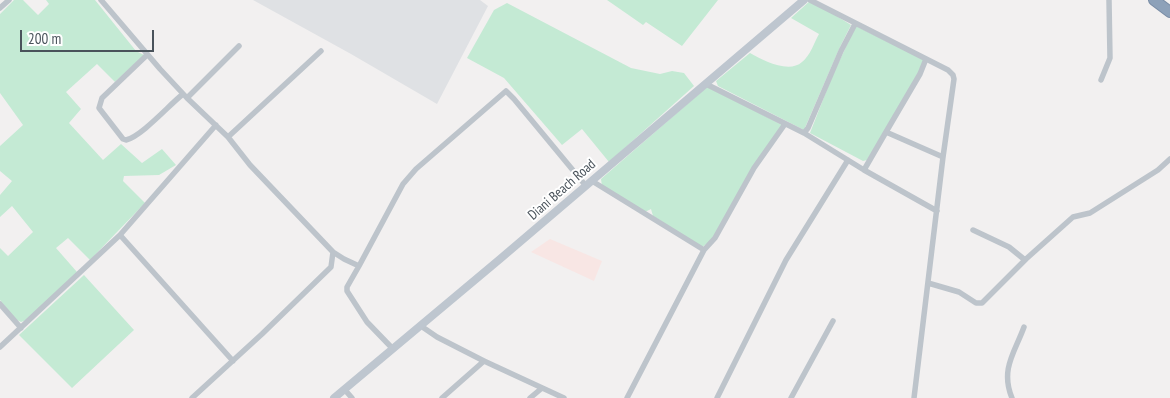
<!DOCTYPE html>
<style>
body{margin:0}
#map{position:relative;width:1170px;height:398px;overflow:hidden;background:#f2f0f0;font-family:"PT Sans Narrow",sans-serif}
canvas{display:block}
.scale{position:absolute;left:20px;top:30px;width:134px;height:22px;box-sizing:border-box;border:2px solid #4a535b;border-top:0;padding-left:6px;font-size:15px;line-height:18px;white-space:nowrap;color:#4a535b;-webkit-text-stroke:4px #fff;paint-order:stroke}
</style>
<div id="map">
<canvas width="1170" height="398"></canvas>
<div class="scale">200 m</div>
</div>
<script>
const g = document.querySelector('canvas').getContext('2d');
g.lineJoin = 'round';
function paint(path, color) { g.fillStyle = color; g.fill(path, 'evenodd'); }
function strokePath(path, color, width, dash) { g.strokeStyle = color; g.lineWidth = width; g.lineCap = dash ? 'butt' : 'round'; g.setLineDash(dash || []); g.stroke(path); }
function label(font, color, halo, rows, align = 'center') {
  g.font = font + ' "PT Sans Narrow",sans-serif'; g.lineWidth = 4; g.setLineDash([]); g.textBaseline = 'middle'; g.strokeStyle = halo; g.fillStyle = color; for (const [text, x, y, turn = 0] of rows) {
    g.save(); g.translate(x, y); g.rotate((+turn || 0) * Math.PI / 180); g.textAlign = isNaN(turn) ? turn : align; if (halo) g.strokeText(text, 0, 0); g.fillText(text, 0, 0); g.restore();
  }
}
const medical = new Path2D(`
 M550,239L602,261L594,281L531,252Z`);
const airport = new Path2D(`
 M253,0H480L488,6L437,104L351,54Z`);
const green = new Path2D(`
 M14,0H23L38,15L49,4L46,0H95L136,51L144,55L115,82L97,64L66,92L81,109L69,123L103,160L121,144L142,163L162,149L176,165L159,175L124,176L123,181L145,203L90,260L68,238L56,248L77,272L27,320L21,322L15,319L0,300V248L8,256L33,232L12,206L0,217V195L12,181L0,171V146L23,125L0,93V14Z
 M607,0H718L682,46L646,22L643,25Z
 M811,0L851,25L840,47L804,130L718,86L716,81L750,53C762,60 789,74 802,62C810,56 814,43 819,34L791,18Z
 M507,3L631,68L660,74L672,71L684,73L694,86L609,162L582,129L562,145L504,78L467,58L494,10Z
 M856,26L924,60L919,74L867,160L863,161L810,133L833,74Z
 M708,86L782,125L714,239L702,247L653,216L651,209L645,212L602,186L601,179Z
 M84,275L134,330L72,388L19,335Z`);
const street = new Path2D(`
 M101,0L160,69L187,98L228,137
 M810,0L948,70L953,75L954,79L943,157L914,398
 M0,8L9,0
 M147,55L102,98L99,108L123,139L126,140C142,136 169,105 183,94
 M1101,80L1110,58L1109,0
 M706,84L804,133L864,170L886,132L943,157
 M187,98L239,46
 M886,132L920,74L926,59
 M804,133L808,128L841,51L855,24
 M864,170L937,211
 M592,181L704,250L715,238L754,168L785,124
 M973,230L1009,247L1025,260
 M120,235L233,361
 M333,252L344,259L359,266L403,184L416,169L506,91L514,99L586,186
 M359,266L347,287V291L367,322L393,349
 M928,283L959,292L976,303H982L1026,259L1073,217L1090,213L1158,170L1170,159
 M0,304L21,328
 M421,326L437,337L484,361L564,398
 M0,347L120,235L216,125
 M345,390L352,398
 M192,398L262,334L331,267L333,252L250,165L228,137L321,51
 M442,398L484,361
 M530,398L542,388
 M627,398L704,250
 M717,398L786,260L848,160
 M791,398L833,321
 M1012,398C1000,369 1015,352 1024,327`);
const secondary = new Path2D(`
 M334,398L500,259L804,0`);
const highway = new Path2D(`
 M1154,0L1170,12`);
const streetNames = [
 ["Diani Beach Road",562,190,-41]
];
paint(medical, '#f8e6e4');
paint(airport, '#dfe1e4');
paint(green, '#c4ead4');
strokePath(highway, '#798ca5', 12);
strokePath(street, '#bdc4cb', 5.5);
strokePath(secondary, '#bec6cf', 8);
strokePath(highway, '#8da1b9', 10);
label('14px', '#4a535b', '#fff', streetNames);
</script>
